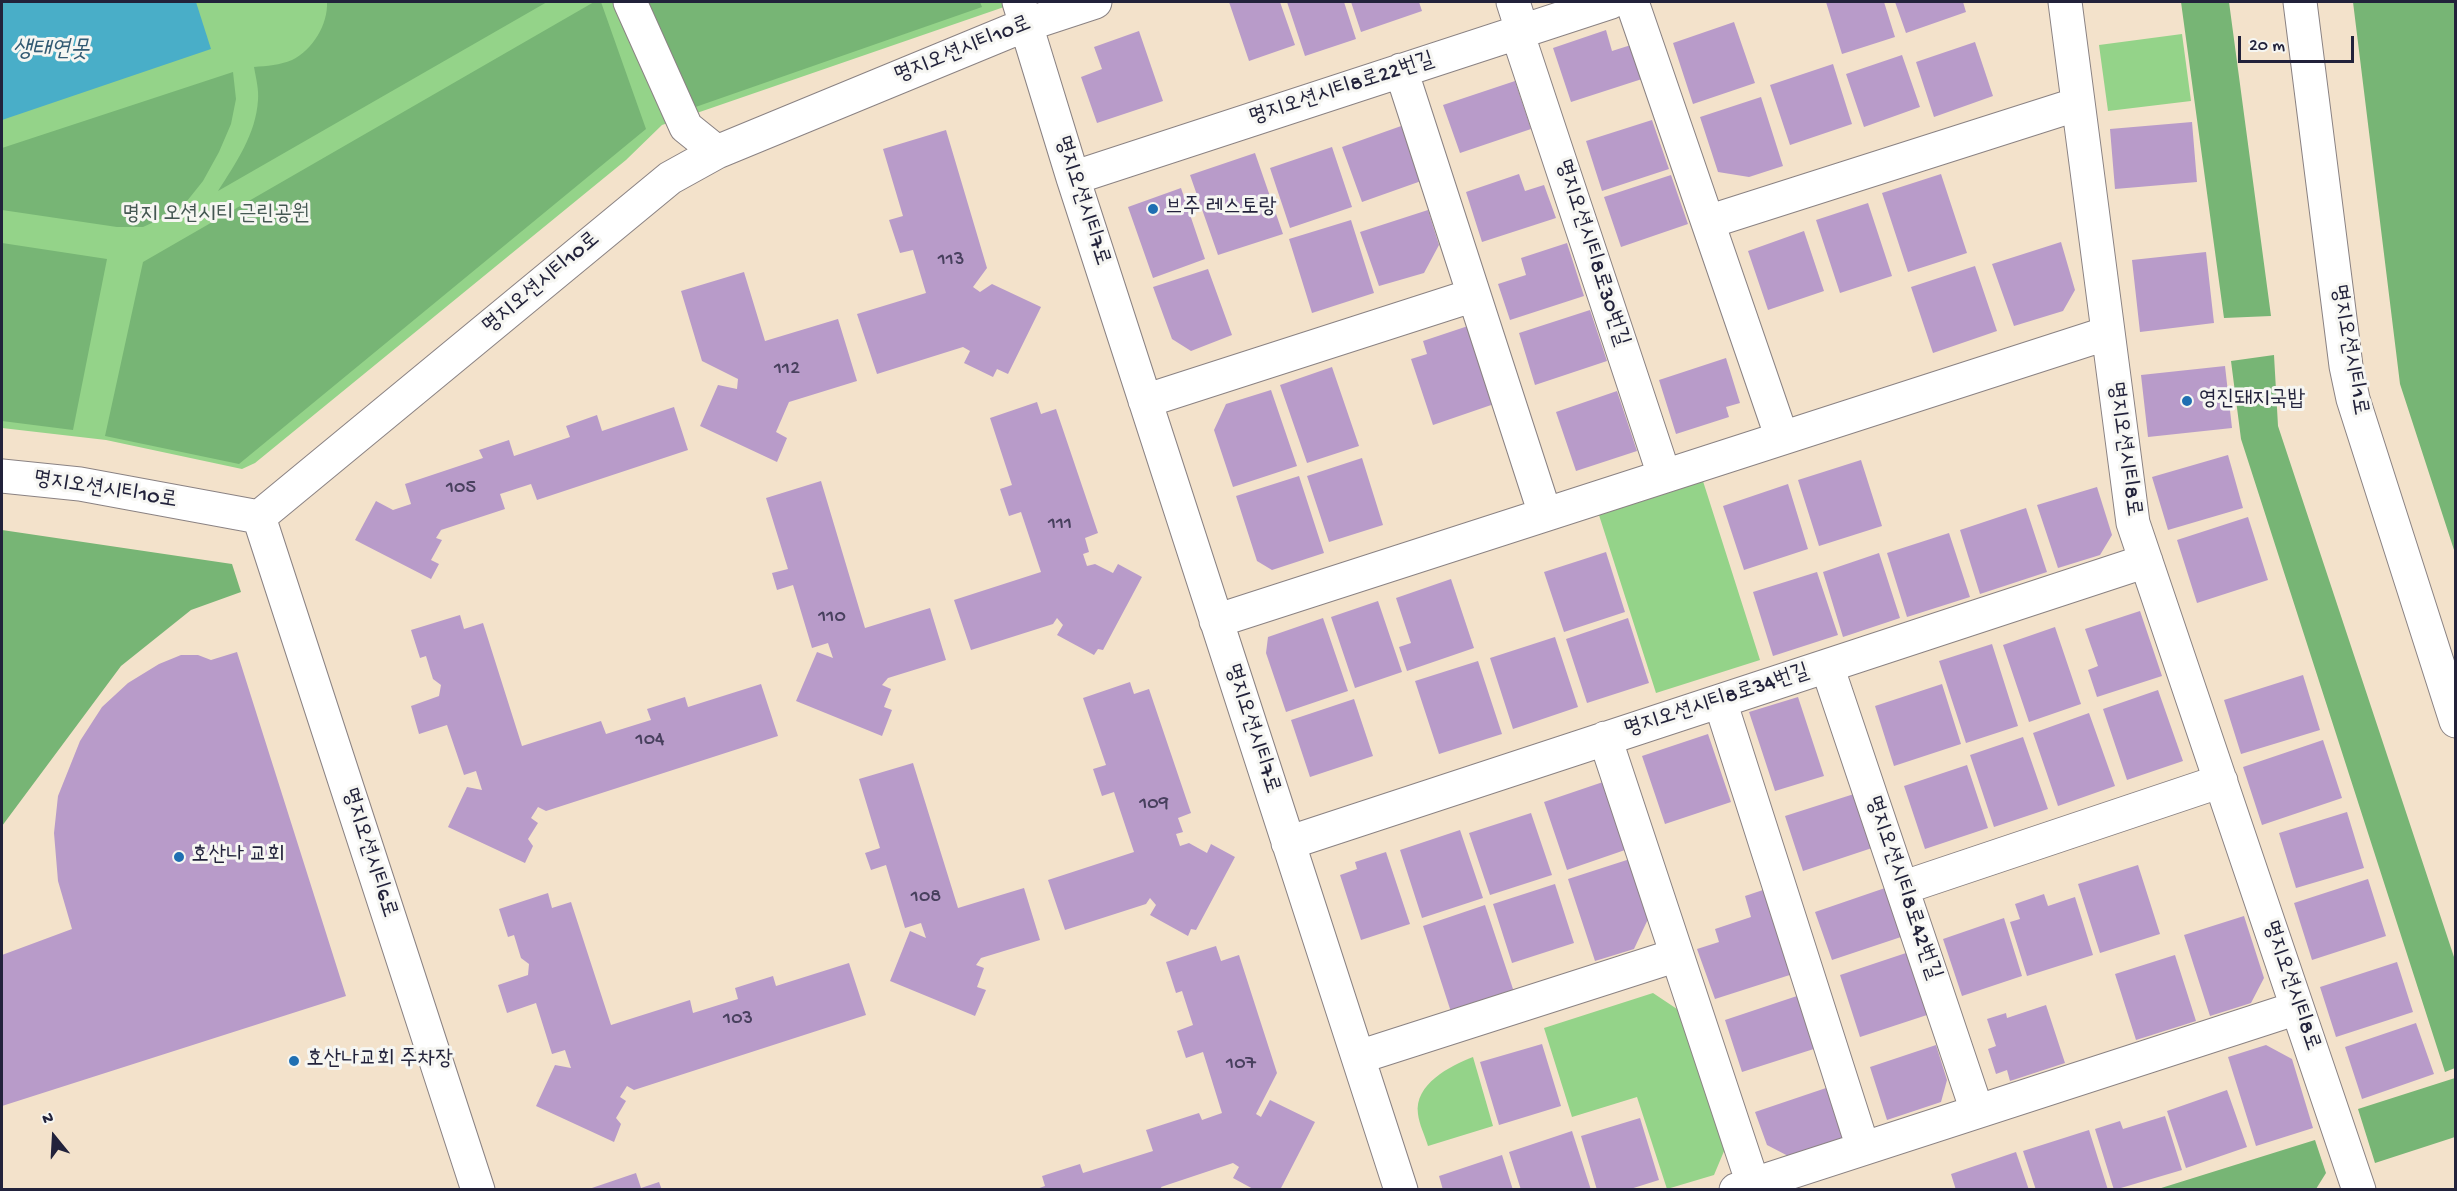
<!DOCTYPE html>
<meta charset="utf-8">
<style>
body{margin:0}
#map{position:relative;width:2457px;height:1191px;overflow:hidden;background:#f3e2cb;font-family:"Gochi Hand",sans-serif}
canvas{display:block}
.frame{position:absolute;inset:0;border:3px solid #22223b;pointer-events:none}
.north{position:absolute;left:24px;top:1107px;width:60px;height:60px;-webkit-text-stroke:4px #f6f6f2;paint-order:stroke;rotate:342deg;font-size:16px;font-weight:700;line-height:24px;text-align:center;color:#22223b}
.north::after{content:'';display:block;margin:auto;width:21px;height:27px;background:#22223b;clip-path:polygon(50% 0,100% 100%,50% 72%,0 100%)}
.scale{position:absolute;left:2238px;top:36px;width:116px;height:27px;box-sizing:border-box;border:3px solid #22223b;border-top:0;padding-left:8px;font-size:18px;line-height:21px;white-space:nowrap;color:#22223b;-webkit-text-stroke:4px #f6f6f2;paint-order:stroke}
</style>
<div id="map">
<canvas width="2457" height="1191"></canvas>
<div class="frame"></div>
<div class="north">N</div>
<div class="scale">20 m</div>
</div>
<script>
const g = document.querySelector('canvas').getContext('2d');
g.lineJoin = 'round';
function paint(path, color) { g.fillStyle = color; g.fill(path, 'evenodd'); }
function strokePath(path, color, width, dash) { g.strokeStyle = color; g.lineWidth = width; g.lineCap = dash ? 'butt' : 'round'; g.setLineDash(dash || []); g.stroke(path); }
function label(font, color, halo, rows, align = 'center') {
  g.font = font + ' "Gochi Hand","Poor Story",sans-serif'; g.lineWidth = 6; g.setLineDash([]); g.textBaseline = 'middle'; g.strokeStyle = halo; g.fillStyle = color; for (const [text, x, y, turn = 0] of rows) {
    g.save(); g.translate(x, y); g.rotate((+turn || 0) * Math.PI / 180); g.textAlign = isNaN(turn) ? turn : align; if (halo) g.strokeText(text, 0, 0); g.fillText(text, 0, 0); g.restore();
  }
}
const green = new Path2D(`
 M2,2H1003L1004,7L662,125L626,160L255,463L242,469L106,440L2,428Z
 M2182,34L2191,101L2108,111L2099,45Z
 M1702,478L1760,660L1656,693L1598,512Z
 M1653,993L1683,1013L1727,1144L1714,1175L1667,1189L1637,1097L1572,1117L1544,1028Z
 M1473,1057L1493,1126L1428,1146C1425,1136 1419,1124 1418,1114C1414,1084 1450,1066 1473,1057Z`);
const forest = new Path2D(`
 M327,2H547L218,191C236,163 256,134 258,100C259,90 256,78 254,67C267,66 280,65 292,60C313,50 328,24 327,2Z
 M594,2H601L646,129L239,464L105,436L143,262Z
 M648,2H980L982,7L684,111Z
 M2181,2H2229L2271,316L2224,318Z
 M2353,2H2455V553L2400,384Z
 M233,72L236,99L231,124L219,152L203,181L187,201L165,217L143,227H117L2,210V148Z
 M2,243L107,259L73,430L2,421Z
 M2274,355L2278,426L2455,960V1068L2445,1072L2241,439L2231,361Z
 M2,530L232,564L241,592L191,610L121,666L2,826Z
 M2455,1078V1137L2375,1163L2358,1109Z
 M2315,1140L2326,1173L2316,1189H2158Z`);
const water = new Path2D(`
 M2,2H196L211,49L2,120Z`);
const building = new Path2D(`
 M1229,2H1280L1295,45L1249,61Z
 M1287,2H1344L1356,39L1305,56Z
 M1351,2H1419L1422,11L1361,32Z
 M1826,2H1884L1895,37L1842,54Z
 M1895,2H1963L1966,12L1906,33Z
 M1734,22L1755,83L1693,104L1673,43Z
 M1606,30L1612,51L1631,45L1642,79L1571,102L1553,48Z
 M1139,31L1163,101L1097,123L1081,77L1102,69L1094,47Z
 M1975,42L1993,96L1934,117L1916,62Z
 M1902,55L1920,107L1864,127L1846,74Z
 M1833,64L1852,124L1790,145L1770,85Z
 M1515,81L1531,129L1460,153L1443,105Z
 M1761,97L1783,166L1749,177L1718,172L1700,117Z
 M1652,120L1669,169L1602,191L1586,141Z
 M2192,122L2197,182L2115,189L2110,129Z
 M1404,125L1424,180L1362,202L1342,147Z
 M946,130L987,268L973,287L980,292L992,284L1041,307L1008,374L997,369L993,377L964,363L970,351L963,347L877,374L857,314L926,293L913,250L900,253L889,220L903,216L883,149Z
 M1332,147L1352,207L1290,228L1270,168Z
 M1255,153L1283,234L1218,255L1190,175Z
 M1519,174L1525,191L1544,185L1556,218L1482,242L1466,192Z
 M1941,174L1967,253L1908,272L1882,193Z
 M1671,175L1688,224L1621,247L1604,197Z
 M1181,188L1205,259L1153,278L1128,207Z
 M1868,203L1892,276L1840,293L1816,220Z
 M1428,210L1439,245L1424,273L1379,286L1360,232Z
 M1351,220L1374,293L1312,313L1289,239Z
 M1804,231L1824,291L1768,310L1748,251Z
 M2061,242L2075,290L2063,311L2014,326L1992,264Z
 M1567,243L1584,296L1510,320L1498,284L1526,275L1521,258Z
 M2206,252L2214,323L2140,332L2132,260Z
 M1975,266L1997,331L1933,353L1911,287Z
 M1208,269L1232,335L1191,351L1172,339L1153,287Z
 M744,272L765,341L838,319L857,381L789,402L776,432L787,438L777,462L700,426L718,385L737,389L738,379L702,361L681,291Z
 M1590,310L1607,361L1535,385L1519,333Z
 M1471,325L1497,403L1433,425L1411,359L1427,354L1423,341Z
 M1726,358L1740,403L1726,407L1729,417L1676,434L1659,380Z
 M2225,366L2232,428L2148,437L2141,375Z
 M1332,367L1359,446L1307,463L1280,385Z
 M1271,390L1297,466L1233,487L1214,430L1226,404Z
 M1617,391L1637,451L1576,471L1556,412Z
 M1037,402L1041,414L1056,409L1098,533L1085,538L1089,552L1083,554L1087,566L1095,564L1113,573L1118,564L1142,577L1103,650L1098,649L1094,655L1057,635L1063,625L1057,618L1053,624L971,650L954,600L1041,572L1021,512L1009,516L1000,489L1012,485L990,418Z
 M674,407L688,450L537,500L531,484L500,494L505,509L441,530L436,538L442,540L431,560L439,564L431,579L355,540L376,501L393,510L411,504L405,484L483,458L479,450L509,440L514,456L570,437L566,426L597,415L602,431Z
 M2228,455L2243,508L2168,530L2152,477Z
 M1362,458L1383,525L1329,542L1307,476Z
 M1861,460L1882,526L1819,546L1798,480Z
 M1299,476L1324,553L1272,570L1257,561L1236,496Z
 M821,481L865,628L930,608L946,660L888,678L882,685L891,689L884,707L892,710L882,736L796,701L817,652L833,658L828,643L812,648L793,585L777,590L772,573L788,569L766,498Z
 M1788,484L1808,549L1744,570L1723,506Z
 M2097,487L2112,535L2100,555L2058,568L2037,505Z
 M2026,508L2047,572L1980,594L1960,530Z
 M2248,517L2268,580L2197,603L2177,540Z
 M1949,533L1970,597L1907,617L1887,553Z
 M1606,552L1625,612L1564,632L1544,572Z
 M1879,553L1900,618L1843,637L1823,572Z
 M1817,572L1838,635L1773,656L1753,592Z
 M1451,579L1474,648L1407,671L1399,647L1411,643L1396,598Z
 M1378,601L1402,672L1355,688L1331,617Z
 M2140,611L2162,676L2097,697L2088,670L2098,666L2085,629Z
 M460,615L464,629L483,623L522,746L601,721L606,734L651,720L647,709L685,697L688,707L761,684L778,736L546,811L538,807L531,818L538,823L528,839L533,846L525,863L448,827L467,787L482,790L476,771L464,775L447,725L419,734L411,706L439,696L441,685L433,679L426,656L420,658L411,630Z
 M1323,618L1348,691L1286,712L1266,653L1268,637Z
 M1628,618L1649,683L1587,703L1566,639Z
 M2055,627L2081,704L2029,722L2003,645Z
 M1555,637L1578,707L1513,729L1490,658Z
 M1992,644L2018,726L1966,743L1939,661Z
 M237,652L346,996L2,1106V955L72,929L58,881L54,833L58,796L80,741L102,707L128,683L159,664L181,655H198L211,660Z
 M1478,661L1502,734L1439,754L1415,681Z
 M2303,675L2320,730L2241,754L2224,700Z
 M1130,682L1134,694L1149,689L1191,813L1178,818L1183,832L1176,834L1180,846L1189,843L1207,853L1211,844L1235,857L1196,930L1191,929L1188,936L1150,915L1156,905L1150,898L1146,904L1065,930L1048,880L1134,852L1114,792L1102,796L1093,769L1106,765L1083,698Z
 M1942,684L1961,744L1894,766L1875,706Z
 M2158,690L2183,761L2127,780L2103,709Z
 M1798,697L1824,776L1775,791L1749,712Z
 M1354,699L1373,756L1310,777L1291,720Z
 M2089,713L2115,786L2058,806L2033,733Z
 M1708,734L1731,802L1665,824L1642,756Z
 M2023,737L2048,809L1994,827L1970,755Z
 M2323,740L2342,798L2262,825L2243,767Z
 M913,763L958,908L1024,888L1040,940L981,958L976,965L984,968L977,987L986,990L975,1016L890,981L910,931L926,938L921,923L905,928L886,865L871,870L865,853L880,848L859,779Z
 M1967,765L1988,828L1925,849L1904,786Z
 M1603,782L1625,850L1567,870L1544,802Z
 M1854,794L1872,848L1803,871L1785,816Z
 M2347,812L2364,868L2296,888L2279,833Z
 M1531,813L1552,875L1490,895L1469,833Z
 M1460,830L1483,898L1422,918L1400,850Z
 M1386,852L1410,924L1361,940L1340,875L1357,869L1355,862Z
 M1630,859L1649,917L1634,949L1595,961L1568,879Z
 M2138,865L2160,934L2100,953L2078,884Z
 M2368,879L2386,936L2312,960L2294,903Z
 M1555,884L1574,943L1512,963L1493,904Z
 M1769,888L1796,973L1715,999L1697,949L1719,942L1715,929L1751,917L1745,896Z
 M1885,888L1901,937L1832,960L1815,912Z
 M548,893L552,908L571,902L611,1025L690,1000L693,1013L738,999L735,988L773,976L776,986L849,963L866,1015L634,1090L627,1086L620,1097L626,1101L616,1118L621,1124L614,1142L536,1106L555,1065L571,1068L565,1050L552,1054L536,1003L507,1013L498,985L528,975L529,964L521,958L514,935L508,937L499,909Z
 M2044,894L2048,906L2075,897L2093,955L2027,976L2010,922L2020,919L2015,904Z
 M1485,905L1515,995L1452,1015L1423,926Z
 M2244,916L2264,978L2251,1003L2210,1016L2184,935Z
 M2004,918L2022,976L1962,996L1943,939Z
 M1216,946L1221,961L1239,955L1277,1073L1256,1114L1261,1117L1270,1100L1315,1122L1280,1190H1255L1233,1178L1239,1167L1233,1163L1161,1187L1162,1190H1034L1045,1186L1042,1176L1080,1164L1083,1173L1153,1151L1146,1130L1199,1113L1202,1120L1222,1113L1203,1052L1186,1058L1177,1031L1193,1025L1182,991L1176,993L1166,962Z
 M1906,953L1927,1015L1860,1037L1840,975Z
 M2175,955L2196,1021L2136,1040L2115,974Z
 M2397,962L2413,1012L2336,1037L2320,987Z
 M1803,994L1820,1047L1742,1072L1725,1020Z
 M2046,1005L2065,1063L2010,1081L2007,1070L1996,1074L1988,1049L1996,1046L1987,1019L2006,1013L2007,1018Z
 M2416,1023L2434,1074L2362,1099L2345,1047Z
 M1542,1044L1561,1106L1499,1125L1480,1062Z
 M1936,1045L1947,1080L1941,1102L1887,1120L1870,1067Z
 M2266,1045L2292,1059L2313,1128L2256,1146L2228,1057Z
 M1829,1087L1846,1139L1792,1158L1767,1145L1755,1112Z
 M2227,1090L2247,1147L2186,1168L2167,1111Z
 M2165,1116L2182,1170L2114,1190L2095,1129L2120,1121L2123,1129Z
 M1640,1118L1659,1180L1627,1190H1597L1581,1136Z
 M2089,1130L2108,1190H2036L2023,1151Z
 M1572,1131L1591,1190H1521L1509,1152Z
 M2016,1152L2029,1190H1956L1951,1174Z
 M1502,1155L1513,1190H1443L1439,1176Z
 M636,1173L641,1188L659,1182L662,1190H586Z`);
const minor = new Path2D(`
 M630,2L686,127L717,152
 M1019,2L1073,178L1401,1190
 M1513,2L1522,30
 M1632,2L1782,438
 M2065,2L2133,523L2359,1190
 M1517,32L1664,475
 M1401,70L1545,514
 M1073,178L1611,2
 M1708,222L2078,104
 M1145,401L1474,295
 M2,476L80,484L259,517L670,178L717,152L1025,25L1095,2
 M259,517L478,1190
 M1216,621L2108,333
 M1827,666L1977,1111
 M1720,701L1863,1148
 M1605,738L1753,1184
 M1288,843L2146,561
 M1902,888L2221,781
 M1359,1057L1677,955
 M1736,1190L2297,1008`);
const major = new Path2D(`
 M2300,2L2346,366L2353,399L2456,721`);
const markers = [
 [1153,209,6,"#1f6fb2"],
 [2187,401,6,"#1f6fb2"],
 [179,857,6,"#1f6fb2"],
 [294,1061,6,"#1f6fb2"]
];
const numberNames = [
 ["113",951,261],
 ["112",787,370],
 ["105",461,489],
 ["111",1060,525],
 ["110",832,618],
 ["104",650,741],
 ["109",1154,805],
 ["108",926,898],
 ["103",738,1020],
 ["107",1241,1065]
];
const streetNames = [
 ["명지오션시티10로",963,51,-22],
 ["명지오션시티8로22번길",1342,90,-18],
 ["명지오션시티7로",1081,201,72],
 ["명지오션시티8로30번길",1591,253,72],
 ["명지오션시티10로",542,284,-40],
 ["명지오션시티1로",2348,350,80],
 ["명지오션시티8로",2123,449,82],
 ["명지오션시티10로",105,491,9],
 ["명지오션시티8로34번길",1717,702,-18],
 ["명지오션시티7로",1251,729,72],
 ["명지오션시티6로",368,853,72],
 ["명지오션시티8로42번길",1902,888,71],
 ["명지오션시티8로",2290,986,71]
];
const poiNames = [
 ["브주 레스토랑",1165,209],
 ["영진돼지국밥",2199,401],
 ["호산나 교회",191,857],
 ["호산나교회 주차장",306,1061]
];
const parkNames = [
 ["명지 오션시티 근린공원",216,216]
];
const waterNames = [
 ["생태연못",51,51]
];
paint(green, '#94d389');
paint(forest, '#77b575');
paint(water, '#49aec8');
paint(building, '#b89bc9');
strokePath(minor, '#8a8283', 35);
strokePath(major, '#8a8283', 35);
strokePath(minor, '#fff', 33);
strokePath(major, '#fff', 33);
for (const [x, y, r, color] of markers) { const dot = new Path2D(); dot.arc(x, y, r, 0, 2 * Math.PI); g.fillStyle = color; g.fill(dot); strokePath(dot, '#f6f6f2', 2); }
label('20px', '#48405e', null, numberNames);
label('22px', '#22223b', '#f6f6f2', streetNames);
label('22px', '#22223b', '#f6f6f2', poiNames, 'left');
label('22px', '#445752', '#f6f6f2', parkNames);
label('italic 24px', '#325a73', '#f6f6f2', waterNames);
</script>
